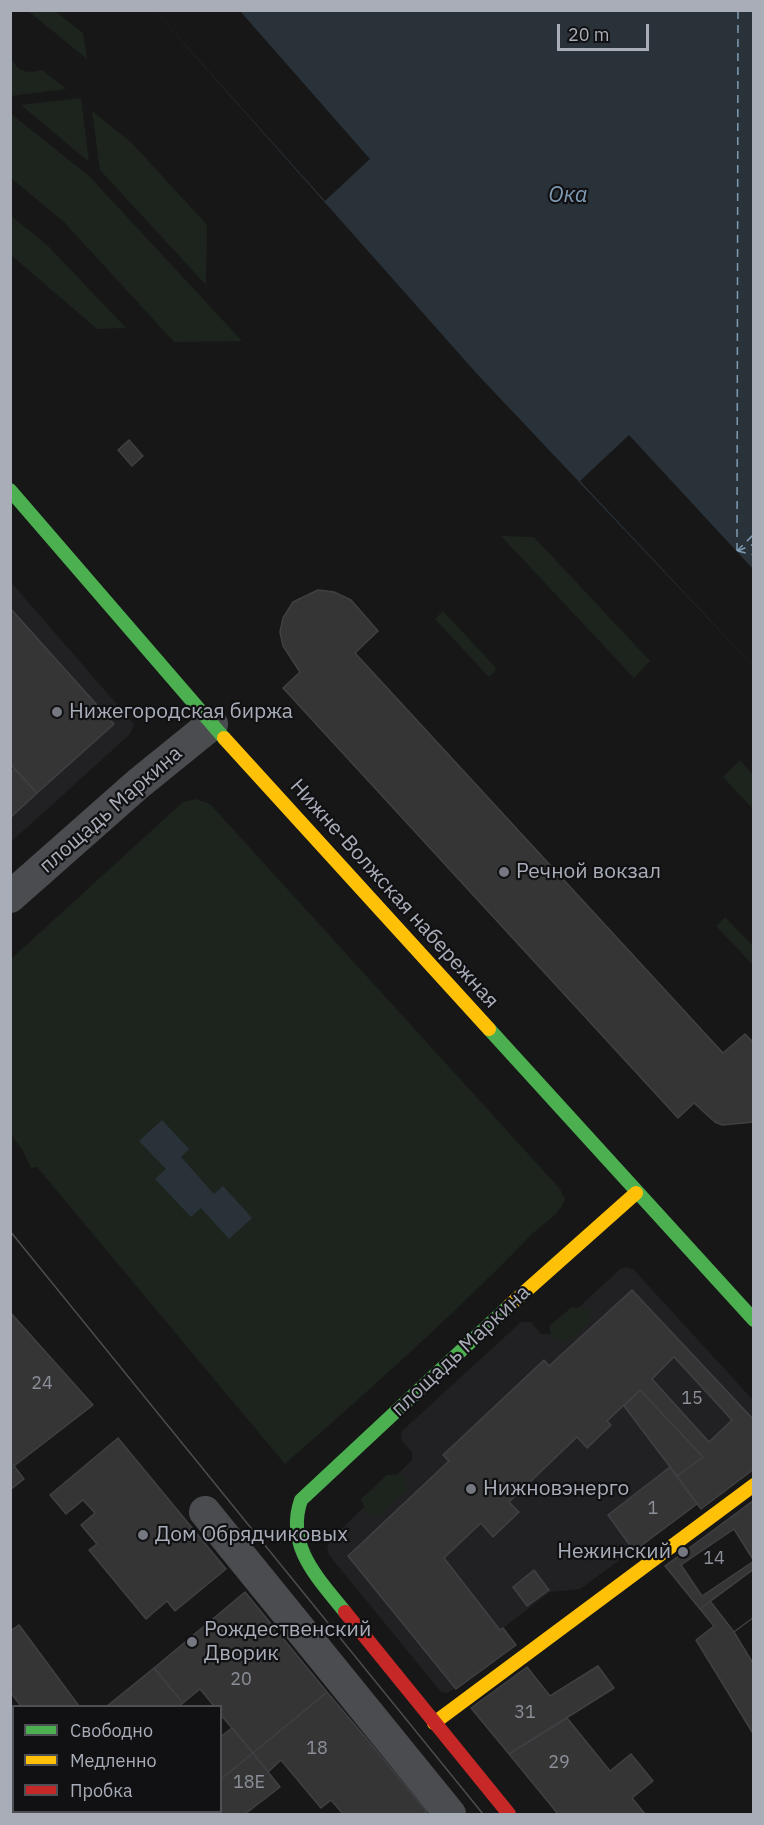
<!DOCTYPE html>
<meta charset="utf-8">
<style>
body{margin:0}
#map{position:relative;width:764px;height:1825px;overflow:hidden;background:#171717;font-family:"IBM Plex Sans",sans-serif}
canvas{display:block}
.frame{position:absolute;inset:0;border:12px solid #a8adb8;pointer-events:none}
.legend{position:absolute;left:12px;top:1705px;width:210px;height:108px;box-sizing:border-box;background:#111113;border:2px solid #4d4f55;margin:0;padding:8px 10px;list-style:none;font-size:18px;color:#a8adb8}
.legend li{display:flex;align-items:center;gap:12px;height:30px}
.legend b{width:30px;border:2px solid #4d4f55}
.scale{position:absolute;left:557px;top:24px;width:92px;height:27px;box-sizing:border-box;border:3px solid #a8adb8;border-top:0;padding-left:8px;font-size:18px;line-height:21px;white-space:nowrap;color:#a8adb8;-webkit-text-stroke:4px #111113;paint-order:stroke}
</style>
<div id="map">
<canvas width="764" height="1825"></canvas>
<div class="frame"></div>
<ul class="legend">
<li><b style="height:8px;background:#4caf50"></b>Свободно</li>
<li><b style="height:8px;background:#ffc107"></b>Медленно</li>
<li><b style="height:8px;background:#c62828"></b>Пробка</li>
</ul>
<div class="scale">20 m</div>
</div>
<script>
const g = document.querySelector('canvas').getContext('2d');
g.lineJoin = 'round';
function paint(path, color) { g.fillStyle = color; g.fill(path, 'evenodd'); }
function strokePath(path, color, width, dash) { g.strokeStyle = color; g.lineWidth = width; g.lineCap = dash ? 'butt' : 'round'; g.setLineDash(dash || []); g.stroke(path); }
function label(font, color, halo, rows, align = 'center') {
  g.font = font + ' "IBM Plex Sans",sans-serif'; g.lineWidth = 4.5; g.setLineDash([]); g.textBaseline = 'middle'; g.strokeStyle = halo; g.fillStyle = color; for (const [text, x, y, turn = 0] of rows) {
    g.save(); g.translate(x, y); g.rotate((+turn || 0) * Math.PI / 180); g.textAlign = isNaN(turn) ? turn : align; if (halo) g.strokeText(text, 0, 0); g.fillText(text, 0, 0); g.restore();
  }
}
const built = new Path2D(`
 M10,581L134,724L130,734L118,745L11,842Z
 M627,1267L633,1269L753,1400V1469L697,1504L580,1589L550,1592L503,1628L516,1645L448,1693L441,1692L329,1555L327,1547L330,1540L412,1460V1452L401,1440L402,1431L521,1322H531L541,1334H550L620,1269Z`);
const green = new Path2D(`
 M28,11H55L83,33L87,59Z
 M11,58C18,72 27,74 42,70L66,89L11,96Z
 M81,98L89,162L21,105Z
 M92,111L132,143L207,225L206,285L100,170Z
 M10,113L90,177L242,341L174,342L64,222L11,178Z
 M10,215L48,246L126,328L97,329L11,255Z
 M501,536L534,537L650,661L634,678Z
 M443,611L497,669L489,677L435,619Z
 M740,760L753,775V809L723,777Z
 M197,799L210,804L560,1189L565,1199C560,1215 542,1224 531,1235C453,1316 369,1390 285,1464L37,1167L31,1168L22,1149L11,1135V959L183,802Z
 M725,917L753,946V965L716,926Z
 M572,1307L588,1309L590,1322L566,1342L552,1339L549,1326Z
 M404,1474L407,1490L379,1516L366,1512L361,1499L387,1475Z
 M13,1707L14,1812H93L80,1814H11L10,1709Z`);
const water = new Path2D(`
 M155,11H753V666L478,375Z
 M162,1120L189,1149L181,1157L214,1194L223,1186L252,1218L229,1239L201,1208L191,1217L155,1179L166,1169L139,1141Z`);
const pier = new Path2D(`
 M155,11H240L370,159L325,201Z
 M629,435L753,569V666L580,481Z`);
const ferry = new Path2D(`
 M737,551L738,10
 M737,551L754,534
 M738,551L754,544
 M738,551L754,555`);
const building = new Path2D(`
 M129,440L143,456L132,466L118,450Z
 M318,590L334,592L351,600L378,631L355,653L723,1053L745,1034L754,1043V1122L722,1125L715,1122L694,1103L678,1118L283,688L300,672L283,646L280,632L283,618L293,602Z
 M10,608L114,724L37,793L10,764Z
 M15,769L37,793L10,818V773Z
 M632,1290L754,1420V1469L701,1509L677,1476L703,1457L640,1390L607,1421L611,1425L587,1448L577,1437L509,1502L519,1512L493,1537L481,1523L444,1558L500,1630L503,1628L516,1645L456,1689L348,1556L449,1461L443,1455L544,1360L549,1366Z
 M10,1312L93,1405L14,1466L10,1462Z
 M674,1357L732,1420L709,1442L652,1379Z
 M640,1390L703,1457L677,1476L624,1406Z
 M118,1438L226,1569L175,1611L167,1601L146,1619L89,1550L97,1544L81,1525L95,1513L83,1500L66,1514L50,1495Z
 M14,1466L24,1479L10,1490V1469Z
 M670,1467L697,1504L634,1551L608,1515Z
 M754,1500V1569L700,1609L665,1566Z
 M734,1529L754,1561L702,1596L681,1565Z
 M754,1569V1617L734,1632L754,1665V1735L696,1640L714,1626L700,1609Z
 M754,1569V1617L734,1632L710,1601Z
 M534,1570L549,1590L527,1606L513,1587Z
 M245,1592L327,1692L253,1753L220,1714V1706H214L200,1689L183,1703L154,1668Z
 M19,1625L79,1706H21L10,1692V1631Z
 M598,1666L614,1688L509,1754L471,1708L527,1667L550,1696Z
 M154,1668L183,1703L179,1706H107Z
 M327,1692L366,1738L427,1812L423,1814H343L331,1800L321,1808L281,1760L268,1772L253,1753Z
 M567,1718L610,1771L631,1754L653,1781L632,1798L645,1814H558L509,1754Z
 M232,1728L253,1753L220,1780V1737Z
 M253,1753L280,1787L245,1814H179L183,1812H220V1780Z
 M100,1812H183L179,1814H96Z`);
const street = new Path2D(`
 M10,897L138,784L212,724
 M205,1512L450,1814`);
const fast = new Path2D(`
 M10,490L224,738
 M489,1029L754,1320
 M345,1612C318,1578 285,1546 301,1500L509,1306`);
const slow = new Path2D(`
 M224,738L489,1029
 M509,1306L636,1193
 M434,1723L754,1485`);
const jam = new Path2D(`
 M345,1612L509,1814`);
const tram = new Path2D(`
 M10,1231L483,1814`);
const markers = [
 [57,712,6,"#757880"],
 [504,872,6,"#757880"],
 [471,1489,6,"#757880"],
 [143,1535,6,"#757880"],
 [683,1552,6,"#757880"],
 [192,1642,6,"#757880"]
];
const numberNames = [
 ["24",42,1384],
 ["15",692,1399],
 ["1",653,1509],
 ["14",714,1559],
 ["20",241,1680],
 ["31",525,1713],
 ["18",317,1749],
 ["29",559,1763],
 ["18Е",249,1783]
];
const poiNames = [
 ["Нижегородская биржа",69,712],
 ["Речной вокзал",516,872],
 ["Нижновэнерго",483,1489],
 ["Дом Обрядчиковых",155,1535],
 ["Нежинский",671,1552,"right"],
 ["Рождественский",204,1630],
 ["Дворик",204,1654]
];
const streetNames = [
 ["площадь Маркина",111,810,-41],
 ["Нижне-Волжская набережная",394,894,48],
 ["площадь Маркина",461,1351,-43]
];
const waterNames = [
 ["Ока",568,196]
];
paint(built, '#212123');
paint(green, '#1d241e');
paint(water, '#2a3239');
paint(pier, '#171717');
strokePath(ferry, '#7f9bb3', 1.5, [8, 6]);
paint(building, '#353536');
strokePath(building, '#3f4043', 1.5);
strokePath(street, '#4b4c50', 32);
strokePath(fast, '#4caf50', 14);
strokePath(slow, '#ffc107', 14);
strokePath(jam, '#c62828', 14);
strokePath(tram, '#4b4c4f', 1.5);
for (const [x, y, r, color] of markers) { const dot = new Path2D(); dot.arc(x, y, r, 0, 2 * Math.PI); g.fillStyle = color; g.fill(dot); strokePath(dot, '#111113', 2); }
label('18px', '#8b8f98', null, numberNames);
label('21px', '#a8adb8', '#111113', poiNames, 'left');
label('21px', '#a8adb8', '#111113', streetNames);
label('italic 22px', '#7f9bb3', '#111113', waterNames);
</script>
